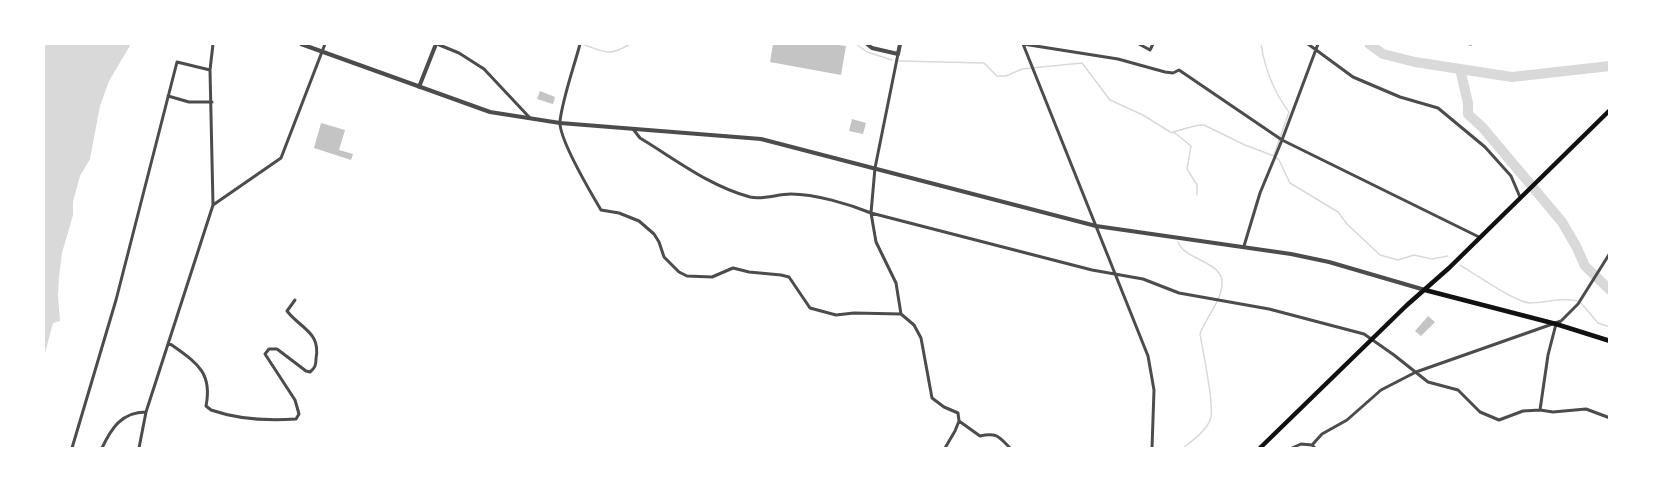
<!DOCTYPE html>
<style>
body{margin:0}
#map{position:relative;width:1653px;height:492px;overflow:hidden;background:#fff;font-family:Roboto,sans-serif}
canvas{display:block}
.frame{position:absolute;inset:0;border:45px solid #fff;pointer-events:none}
</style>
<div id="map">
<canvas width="1653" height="492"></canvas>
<div class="frame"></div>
</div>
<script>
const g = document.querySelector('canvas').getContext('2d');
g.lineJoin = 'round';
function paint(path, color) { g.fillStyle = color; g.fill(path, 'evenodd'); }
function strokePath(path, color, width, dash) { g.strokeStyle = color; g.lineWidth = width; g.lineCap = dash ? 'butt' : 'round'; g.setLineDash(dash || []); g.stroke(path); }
const water = new Path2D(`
 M44,44H131L109,81L100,106L90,159L80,176L73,202V215L62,253L59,277L58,296L60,321L53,323L44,357Z`);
const stream = new Path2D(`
 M581,44C605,51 607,58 630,44
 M856,44L867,52L892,60
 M1261,44C1265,70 1273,91 1289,112L1274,155
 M899,61L984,63L997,76H1006L1022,69L1082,63L1110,100L1143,115L1170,132L1175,133L1191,146L1187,169L1197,185V195
 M1173,132C1183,130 1195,124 1204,125L1245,145L1274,156L1279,160L1290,183L1338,212L1347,224L1380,255L1398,260L1414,255L1432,259L1448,256
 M1178,242C1186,263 1230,260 1221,291C1217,307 1205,319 1200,334C1203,352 1214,402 1211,417C1208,430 1192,441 1183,448
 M1460,265C1475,274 1515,302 1530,303C1546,303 1561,297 1577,301
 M1581,303L1598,323L1610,327`);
const river = new Path2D(`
 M1369,44L1383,54L1415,62L1512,77L1610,66
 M1460,69L1468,103V114L1483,128L1562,222L1576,246L1585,266L1610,290`);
const building = new Path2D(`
 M773,44H832L846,46L841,75L770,62Z
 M540,91L555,97L553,104L537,99Z
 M852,119L866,123L863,134L849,131Z
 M321,123L345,130L339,150L353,154L351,160L314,148Z
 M1428,316L1435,322L1421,336L1415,331Z`);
const minor = new Path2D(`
 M437,44L459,53L484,69L530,118
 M580,44C574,67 563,97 560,121C558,138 591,193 601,210L619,213L639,221L654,234L659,242L664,257L679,272L687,276L712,277L733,268L749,272L781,275L789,277L810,308L836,315L854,313L901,314
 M1023,44L1118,59L1165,72L1173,73L1179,70L1282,140L1479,237
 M1023,44L1148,356L1154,390L1152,448
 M1139,44L1150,50L1153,44
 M1308,44L1353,77L1400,97L1438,108L1485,147L1511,176L1520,197
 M1470,44H1471
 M898,54L875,168L871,213L876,242L896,283L901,314L914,325L921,338L932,398L944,407L958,413L959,421L980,436C997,432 999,437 1010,448
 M168,96L189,102H212
 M633,129L640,138C675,159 709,186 750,197C764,200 777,194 791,194C815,194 849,204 871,213L1092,270L1143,279L1179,293L1269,309L1364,334L1394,355L1428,382L1458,390L1480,412L1499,420L1523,411L1540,410L1553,412L1586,409L1610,418
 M213,205L281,158L325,44
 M1244,246L1260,193L1282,140L1318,44
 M169,343C195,362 213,371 206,406L211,410C237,419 268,421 296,419L299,414L295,400L265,354L269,349H277L306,371L310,372C315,368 316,365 316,359C321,332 301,329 287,311L295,300
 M1540,410L1548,355L1556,324
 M1312,445L1322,434L1347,420L1381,390L1416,372L1561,321L1578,304L1610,253
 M72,448L116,300L177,62L210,70
 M102,448C111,429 121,412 146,412
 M139,448L146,412L213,205L210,70L213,44
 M945,448L955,431L959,421
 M1292,448L1301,444L1312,445L1315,448`);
const tertiary = new Path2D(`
 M301,44L490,112L560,123L761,139L1096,226L1291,254L1329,262L1425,290
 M867,44L872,48L898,54L900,44
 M419,87L436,44`);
const trunk = new Path2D(`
 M1425,290L1556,324L1610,341
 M1260,448L1407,305L1449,268L1610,110`);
paint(water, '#d9d9d9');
strokePath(stream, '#d9d9d9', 1.5);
strokePath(river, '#d9d9d9', 10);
paint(building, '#c4c4c4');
strokePath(minor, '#4c4c4c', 3);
strokePath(tertiary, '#4c4c4c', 4);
strokePath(trunk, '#111', 4.5);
</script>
